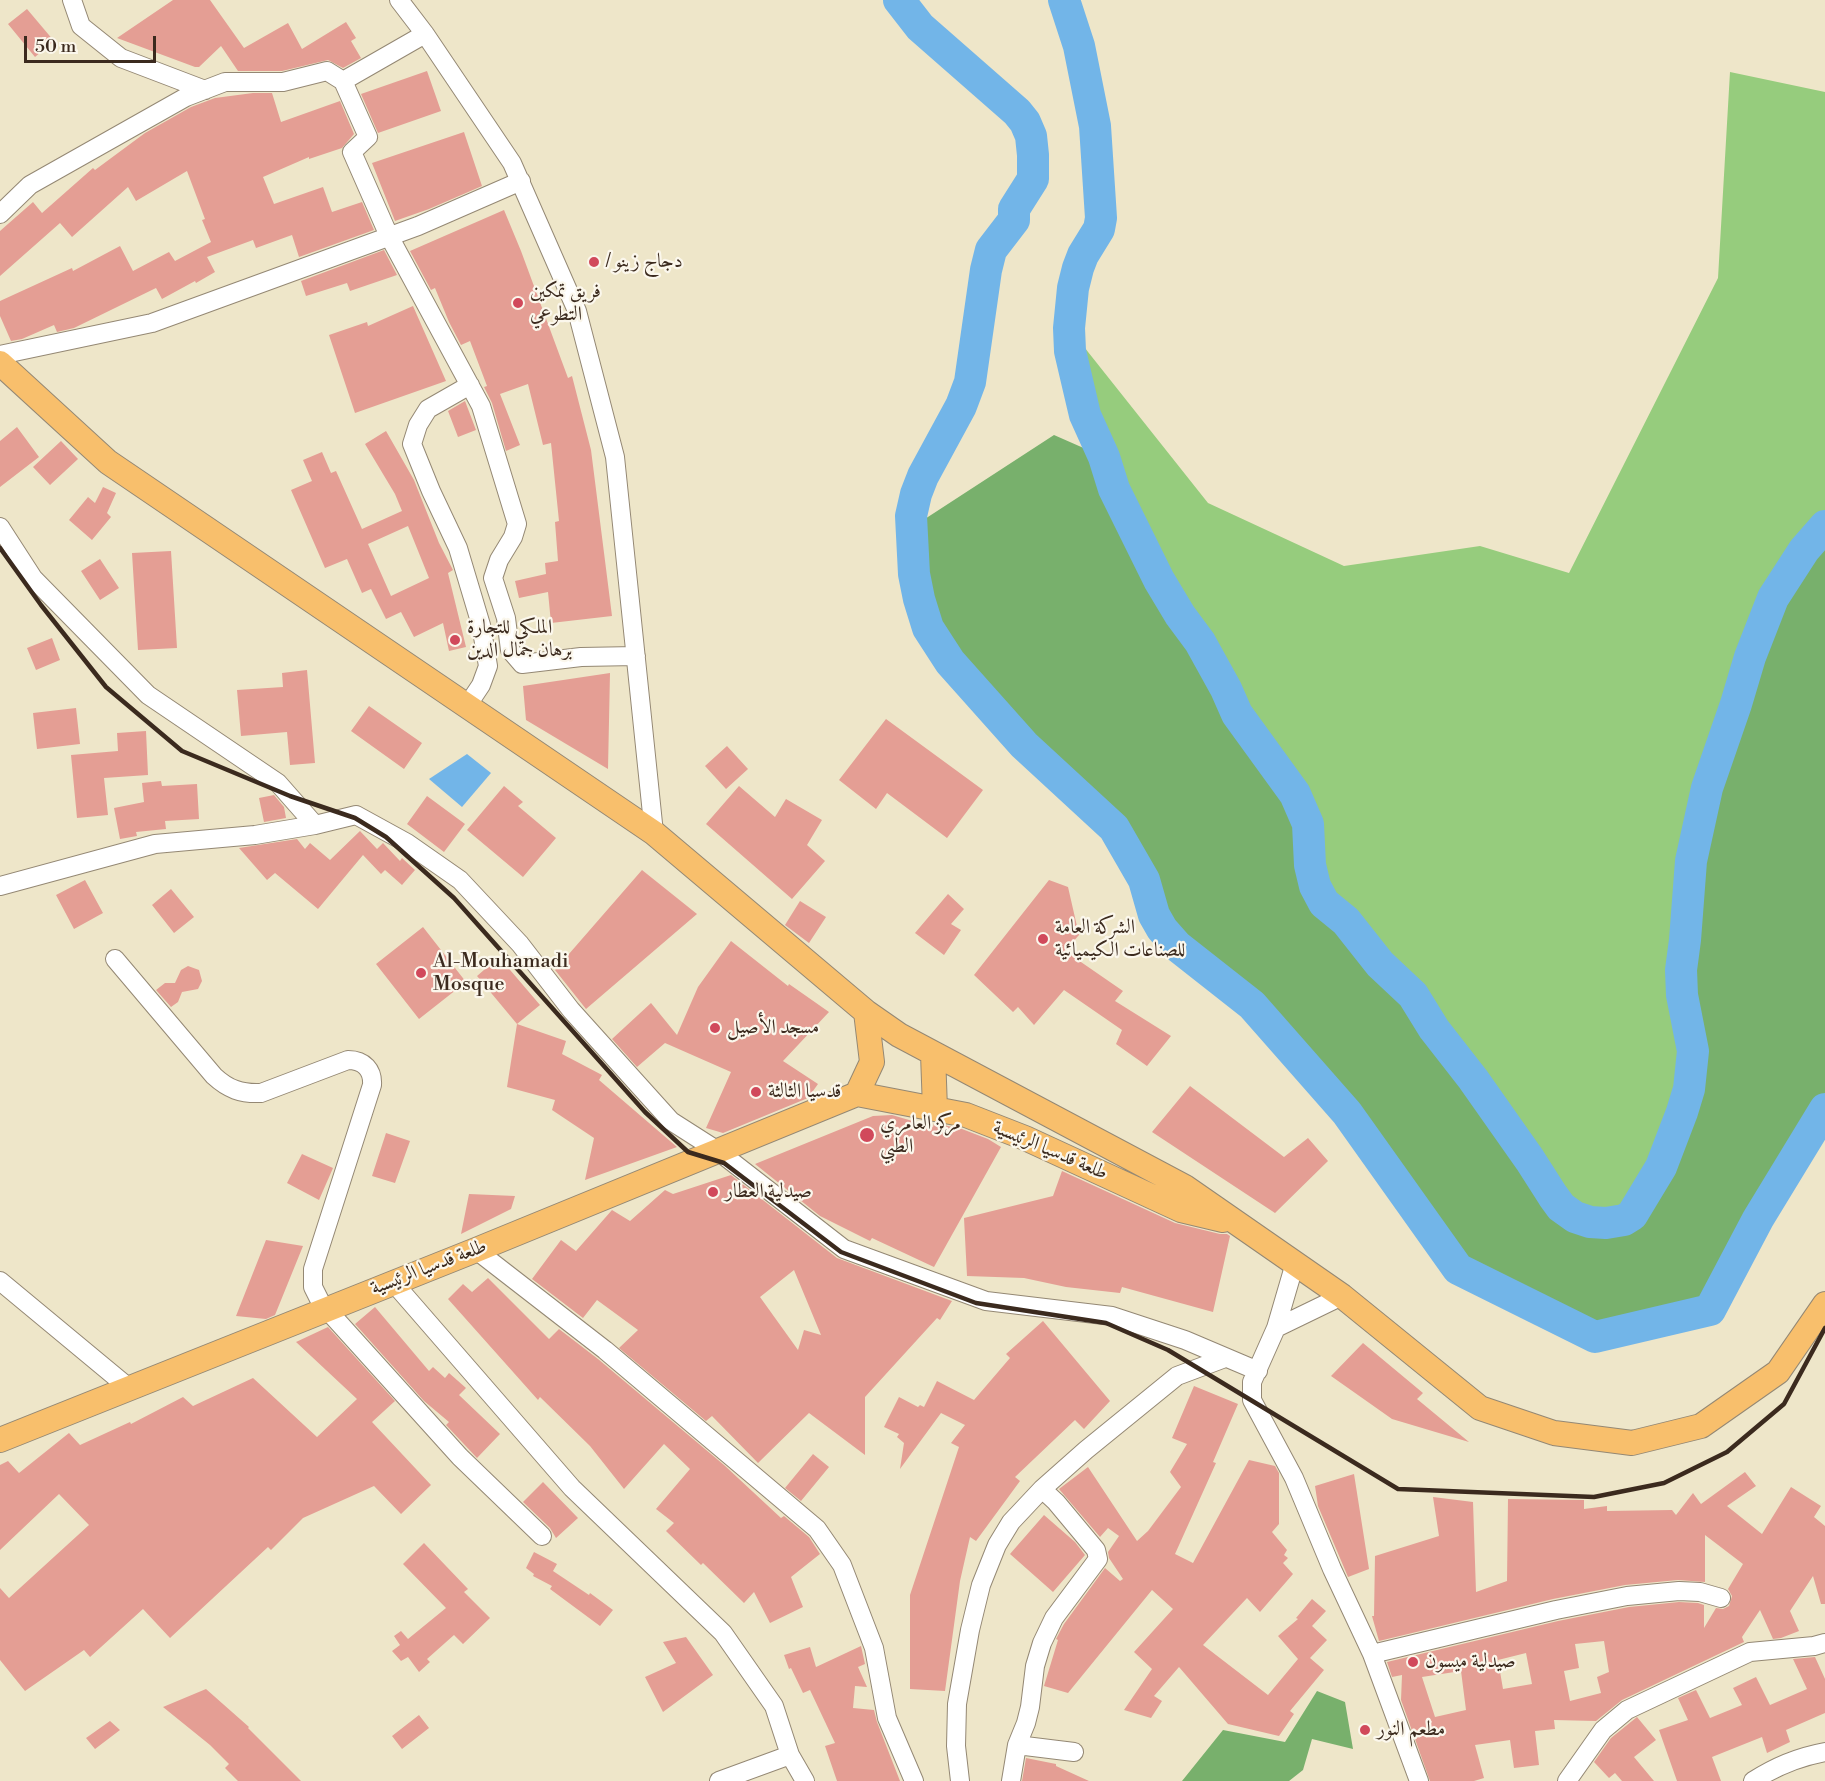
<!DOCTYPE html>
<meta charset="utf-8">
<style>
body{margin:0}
#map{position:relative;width:1825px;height:1781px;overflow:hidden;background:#eee6c9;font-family:"Libre Bodoni",serif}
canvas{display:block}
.scale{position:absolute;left:24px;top:36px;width:132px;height:27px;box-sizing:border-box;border:3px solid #3b2a1e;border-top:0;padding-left:8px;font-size:18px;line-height:21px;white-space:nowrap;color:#3b2a1e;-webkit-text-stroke:4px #fbf7ec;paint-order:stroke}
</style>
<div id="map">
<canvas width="1825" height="1781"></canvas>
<div class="scale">50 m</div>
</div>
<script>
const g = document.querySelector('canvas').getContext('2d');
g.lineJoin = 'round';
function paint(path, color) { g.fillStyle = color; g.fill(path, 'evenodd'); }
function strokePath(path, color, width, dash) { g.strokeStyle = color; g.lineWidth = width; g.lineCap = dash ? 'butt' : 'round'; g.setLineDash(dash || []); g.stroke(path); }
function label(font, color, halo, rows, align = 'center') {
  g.font = font + ' "Libre Bodoni",Amiri,serif'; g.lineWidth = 4.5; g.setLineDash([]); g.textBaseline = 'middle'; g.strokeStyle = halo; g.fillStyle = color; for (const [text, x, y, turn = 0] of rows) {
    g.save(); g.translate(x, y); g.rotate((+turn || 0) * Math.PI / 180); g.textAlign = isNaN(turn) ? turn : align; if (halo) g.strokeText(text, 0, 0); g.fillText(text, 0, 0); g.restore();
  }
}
const green = new Path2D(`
 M1730,72L1825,92V529L1788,572L1750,657L1696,833L1682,995L1693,1051L1689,1089L1649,1189L1624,1220L1590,1222L1561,1207L1413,995L1380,964L1356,932L1315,886L1308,824L1200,642L1098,444L1069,328L1208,503L1344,566L1480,546L1569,573L1718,278Z`);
const forest = new Path2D(`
 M1054,435L1104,457L1142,543L1200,642L1249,733L1304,812L1315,886L1351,926L1473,1079L1561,1207L1606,1223L1638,1206L1689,1090L1685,940L1718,756L1789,572L1825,531V1112L1710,1310L1595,1337L1458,1269L1337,1102L1252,1005L1162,929L1144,880L1114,828L1015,736L950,662L919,599L911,528Z
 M1317,1691L1345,1702L1353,1749L1312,1739L1303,1770L1289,1781H1182L1223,1730L1285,1742Z`);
const water = new Path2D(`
 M467,754L491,773L462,807L429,779Z`);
const river = new Path2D(`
 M899,0L920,27L1017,112L1025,122L1031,136L1033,155V179L1014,209V220L991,250L986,270L970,382L961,406L923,476L916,494L911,516L914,574L919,599L928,628L950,662L1024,745L1114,828L1144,880L1154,915L1162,929L1177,946L1252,1005L1347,1113L1458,1269L1595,1337L1710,1310L1758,1219L1825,1109
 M1064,0L1079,46L1095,126L1101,218L1099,229L1083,255L1078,268L1073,288L1069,328L1070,351L1085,415L1104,457L1114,489L1159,580L1180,615L1200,642L1226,689L1237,714L1295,794L1308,824L1310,865L1315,886L1324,903L1346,921L1380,964L1413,995L1434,1029L1473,1079L1530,1160L1553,1196L1561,1207L1575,1217L1590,1222L1606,1223L1624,1220L1632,1215L1661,1167L1682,1112L1689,1089L1693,1051L1682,995L1681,970L1685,940L1691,861L1707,788L1736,704L1750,657L1773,598L1804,550L1825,526`);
const building = new Path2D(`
 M173,0H210L244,48L288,23L302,49L346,22L356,38L351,41L361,58L343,68L328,60L282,71H238L221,46L199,67H195L117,38Z
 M27,9L54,41L35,57L8,24Z
 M427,71L441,111L378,133L361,94Z
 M253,93H272L281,122L340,101L354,134L342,148L309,159V157L263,177L274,204L323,187L332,212L362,202L374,230L299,257L292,235L256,248L253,240L207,257L215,272L196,283L195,281L162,299L156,288L74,328L57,332L54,325L22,339L11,341L0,316V301L72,268L73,271L120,246L133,271L169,252L175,261L211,242L202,220L205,219L187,171L136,201L128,187L72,237L60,223L0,276V231L33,202L42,213L93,168L95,170L145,133L191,107L215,98Z
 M464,132L482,186L429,209L395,221L372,163Z
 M504,210L521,251L568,378L572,376L591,450L612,616L551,623L548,592L519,598L515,581L546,574L545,563L558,561L555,522L559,521L551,443L543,445L528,384L500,394L520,445L506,451L492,403L484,387L487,386L470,341L461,345L449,322L435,288L431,290L410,251Z
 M384,250L397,275L350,291L347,283L306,296L301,281Z
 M413,306L446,381L355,413L329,335L367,322L368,326Z
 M465,401L476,430L458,437L448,411Z
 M17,427L39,457L0,487V441Z
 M386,431L414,480L439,543L453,570L448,573L466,647L449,651L443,623L414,637L401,612L386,619L371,589L362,593L347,559L325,568L291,490L312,481L303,460L322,452L331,473L336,471L362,529L402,511L395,494L365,444ZM408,526L429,578L391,596L368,544Z
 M61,441L78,459L50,485L33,467Z
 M103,487L116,493L107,513L111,517L92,540L69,520L88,497L95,503Z
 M171,551L177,648L138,650L132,553Z
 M100,559L119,588L100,600L81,571Z
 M52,638L60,660L36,670L27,648Z
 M307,670L315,763L290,765L287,732L241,736L237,690L283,687L282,673Z
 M610,673L608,769L526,720L523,686Z
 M369,706L422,743L404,769L351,731Z
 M76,708L80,744L37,749L33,713Z
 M886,719L983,790L947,838L887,793L876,809L839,780Z
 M146,731L148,775L104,778L108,815L77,818L71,755L118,751L117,733Z
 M727,746L748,769L726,789L705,766Z
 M161,781L162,786L197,784L199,819L165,821L166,829L136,832L137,836L120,839L114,808L144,802L142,783Z
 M504,786L523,802L518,806L556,838L523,877L467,830Z
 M739,786L775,817L786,799L822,820L807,845L825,861L792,899L706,824Z
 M274,795L284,807L286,818L264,822L259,798Z
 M427,796L465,824L444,852L407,824Z
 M360,831L377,849L383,843L400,861L402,858L415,870L402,885L385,870L381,874L363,855L318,909L275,873L267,880L239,848L297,839L305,849L310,843L330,860Z
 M642,870L697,914L586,1009L555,970Z
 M85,880L103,913L74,929L56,895Z
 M1049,880L1068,887L1079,935L1065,951L1123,991L1115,1001L1171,1036L1147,1066L1116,1044L1122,1030L1064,990L1034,1025L1018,1007L1013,1012L974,975Z
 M171,889L194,917L174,933L152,905Z
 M948,894L964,909L951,924L961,930L944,955L915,933Z
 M800,901L826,917L809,943L785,925Z
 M423,927L466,982L419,1019L376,964Z
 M731,941L788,986L789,984L829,1012L783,1061L818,1084L808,1098L723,1133L706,1128L731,1072L665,1043L637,1067L612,1039L651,1003L677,1035L698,987Z
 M499,957L540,1005L517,1024L477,976Z
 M188,966L199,970L202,981L198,989L182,992L178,1002L171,1007L156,990L165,983H175L181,970Z
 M517,1024L566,1041L562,1054L602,1075L599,1080L677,1147L585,1180L594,1138L552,1110L555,1100L507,1087Z
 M1190,1086L1284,1157L1308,1138L1328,1161L1275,1213L1152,1132Z
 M892,1115L933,1127L934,1123L962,1129L988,1139L1001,1147L934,1267L872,1238L870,1241L820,1216L755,1164L873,1116Z
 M386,1133L410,1141L395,1183L372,1176Z
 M302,1154L333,1168L319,1200L287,1183Z
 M1062,1171L1175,1223L1220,1234H1227L1230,1236L1213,1312L1122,1287L1120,1293L1066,1287L1024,1278L967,1276L964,1218L1053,1196Z
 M731,1175L837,1258L952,1301L940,1320L937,1318L865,1397V1455L809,1413L758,1463L712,1416L706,1421L619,1348L638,1330L597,1300L583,1318L532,1279L561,1240L576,1251L612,1210L630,1221L665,1190L673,1194ZM794,1270L821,1335L804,1330L798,1350L760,1297Z
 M469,1194L515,1196L511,1209L461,1234Z
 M266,1240L303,1246L275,1315L266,1319L236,1316Z
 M488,1278L549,1339L559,1329L598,1359L724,1465L781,1518L784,1516L809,1537L820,1554L791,1577L803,1607L770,1623L754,1592L744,1603L703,1563L701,1565L666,1531L674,1523L656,1509L690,1469L664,1444L624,1489L590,1446L540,1397L538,1400L448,1299L463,1284L472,1292Z
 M375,1307L429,1371L433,1367L445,1378L449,1373L466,1388L459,1395L500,1434L477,1458L446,1425L449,1422L424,1401L355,1324Z
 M1043,1321L1110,1401L1084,1429L1075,1420L1015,1477L1020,1481L976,1541L970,1537L960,1581L945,1691L910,1689V1595L959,1447L951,1443L965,1425L941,1413L900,1469L904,1443L897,1437L899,1434L884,1427L899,1397L918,1407L920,1405L924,1407L937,1381L974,1400L1010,1358L1006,1354Z
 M328,1327L395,1401L372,1422L431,1485L401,1514L374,1486L303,1518L271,1550L268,1547L170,1638L143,1609L90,1657L84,1650L25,1691L0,1660V1588L9,1598L89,1525L59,1494L0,1550V1465L8,1461L19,1473L69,1433L80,1445L130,1422L131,1424L183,1397L193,1406L253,1378L317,1437L357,1399L296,1342Z
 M1363,1343L1423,1393L1417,1399L1469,1442L1392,1419L1331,1376Z
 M1194,1386L1238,1404L1213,1462L1216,1463L1175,1554L1193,1563L1249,1460L1275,1466L1279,1473V1524L1272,1532L1287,1550L1284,1555L1288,1558L1283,1563L1293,1574L1260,1612L1247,1598L1203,1645L1268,1695L1298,1659L1278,1636L1298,1619L1296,1618L1312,1599L1326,1611L1312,1626L1327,1640L1310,1658L1324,1670L1290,1711L1294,1714L1279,1736L1228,1724L1179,1667L1154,1696L1162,1701L1151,1718L1124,1710L1152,1669L1134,1652L1173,1609L1152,1590L1068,1693L1044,1686L1058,1640L1056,1639L1064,1624L1105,1568L1120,1581L1123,1579L1109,1558L1108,1552L1119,1536L1108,1528L1100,1537L1059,1489L1088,1467L1137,1541L1148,1531L1181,1487L1170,1472L1187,1444L1172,1438Z
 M813,1454L829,1467L801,1501L785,1488Z
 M1745,1472L1756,1486L1727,1506L1762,1534L1791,1487L1821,1506L1814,1517L1825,1526V1604H1821L1813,1576L1790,1611L1799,1631L1781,1638L1773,1639L1760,1610L1742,1637L1744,1642L1622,1700L1596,1721L1554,1720L1555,1729L1535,1731L1539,1765L1514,1768L1510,1740L1475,1745L1484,1778L1474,1781H1430L1401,1700L1402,1675L1392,1677L1387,1662L1558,1621L1629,1607L1679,1602L1698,1603L1704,1605V1628L1716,1608L1723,1609L1729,1606L1732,1596L1728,1589L1743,1564L1705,1535V1582L1678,1580L1625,1585L1553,1599L1379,1641L1372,1616H1374L1375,1556L1439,1536L1433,1497L1473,1502L1476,1592L1507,1581L1508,1499L1584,1500V1509L1607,1506V1511L1672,1510L1676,1515L1693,1493L1701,1504ZM1604,1641L1609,1672L1597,1677L1601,1693L1570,1701L1564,1671L1579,1668L1575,1644ZM1526,1653L1532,1684L1503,1689L1498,1660ZM1461,1671L1466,1710L1435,1717L1422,1677Z
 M1354,1474L1369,1569L1348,1577L1318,1506L1315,1486Z
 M543,1482L578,1518L556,1538L550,1528L523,1502Z
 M1044,1515L1075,1542L1085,1555L1053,1592L1010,1554Z
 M424,1543L468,1589L464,1592L490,1618L463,1644L454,1635L427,1659L430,1662L419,1672L408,1657L401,1661L392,1651L400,1645L394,1636L401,1631L408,1639L446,1608L403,1564Z
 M534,1552L557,1564L553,1571L589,1595L590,1593L613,1610L600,1626L550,1589L552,1586L533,1576L534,1574L526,1568Z
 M686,1637L713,1675L663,1712L645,1677L676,1663L663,1642Z
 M861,1646L865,1664L858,1667L867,1687L855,1686L853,1708L874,1710L877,1722L900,1781H837L825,1746L835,1743L810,1690L803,1693L791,1668L789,1669L784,1655L810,1647L816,1667Z
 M1815,1657L1825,1679V1713L1786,1730L1790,1742L1767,1753L1762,1737L1712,1757L1721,1781H1677L1659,1730L1688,1720L1678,1698L1696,1690L1710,1718L1742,1705L1733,1688L1756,1677L1770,1705L1807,1689L1793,1659Z
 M206,1689L249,1727L248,1728L301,1781H238L225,1768L229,1764L210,1745L163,1707Z
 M419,1715L429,1728L402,1749L392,1736Z
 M1637,1717L1656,1740L1634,1757L1654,1781H1622L1615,1773L1609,1778L1594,1762L1611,1738Z
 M110,1721L120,1730L95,1749L86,1738Z
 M1026,1758L1056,1764V1766L1089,1781H1022Z`);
const minor = new Path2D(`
 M72,0L81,26L121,58L205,90
 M399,0L425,34L512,163L577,311L615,457L654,833
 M343,81L368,137L352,152L389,236L481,406L517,524L513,537L499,560L493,578L506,618L510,650L522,664L581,657L636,656
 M0,214L30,185L186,97L225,82H283L327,71L343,81L425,34
 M0,355L152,323L418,226L521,181
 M0,527L33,578L148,695L278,783L315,825L356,815L407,843L460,880L520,944L571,1010L671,1121L718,1151L844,1249L986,1301L1112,1316L1185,1340L1258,1371
 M467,706L481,685L488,666L481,625L458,548L431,491L412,444L418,425L428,409L470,385
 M0,886L155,844L255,835L315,825
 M115,959L214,1076C228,1089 241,1094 261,1093L348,1060C364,1060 373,1070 372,1085L313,1269V1287L321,1303L460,1457L542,1536
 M476,1250L605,1350L817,1529L842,1565L874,1648L887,1718L914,1781
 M1295,1263L1276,1328L1252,1382V1400L1294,1478L1332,1569L1372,1654L1419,1781
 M0,1281L129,1388
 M393,1282L572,1488L723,1633L774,1706L790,1755L805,1781
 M1276,1328L1342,1296
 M1372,1654L1556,1610L1627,1596L1679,1591L1700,1592L1721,1598
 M1017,1745L1074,1752
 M719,1781L790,1755
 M960,1781L956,1746L957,1704L970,1630L981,1585L997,1545L1011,1522L1042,1489L1086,1450L1177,1376L1225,1358
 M1011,1781L1017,1745L1026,1723L1030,1707L1035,1666L1042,1643L1054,1618L1098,1559L1096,1550L1056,1502L1042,1489
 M1567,1781L1603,1730L1627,1710L1750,1652L1814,1646L1825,1643
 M1753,1781C1776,1766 1798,1757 1825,1752`);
const major = new Path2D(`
 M0,363L108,462L654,833L866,1012L899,1035L1185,1187L1342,1296L1480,1408L1554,1433L1632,1443L1701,1426L1778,1372L1825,1304
 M933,1054L935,1109
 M857,1094L872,1062L866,1012
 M0,1440L476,1250L857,1094L966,1115L1025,1138L1181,1210L1223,1220`);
const rail = new Path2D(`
 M0,548L41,605L106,687L182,751L290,796L355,818L386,837L454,898L645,1112L688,1152L724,1163L841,1252L976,1303L1106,1323L1168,1350L1398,1489L1594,1497L1664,1483L1727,1452L1784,1404L1825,1328`);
const markers = [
 [594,262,6,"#d1495b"],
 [518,303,6,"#d1495b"],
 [455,640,6,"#d1495b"],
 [1043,939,6,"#d1495b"],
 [421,973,6,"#d1495b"],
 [715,1028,6,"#d1495b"],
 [756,1092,6,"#d1495b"],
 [867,1135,8,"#d1495b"],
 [713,1192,6,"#d1495b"],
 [1413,1662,6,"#d1495b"],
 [1365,1730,6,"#d1495b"]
];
const poiNames = [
 ["/ دجاج زينو",606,262],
 ["فريق تمكين",530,292],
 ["التطوعي",530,315],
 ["الملكي للتجارة",467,628],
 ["برهان جمال الدين",467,651],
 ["الشركة العامة",1055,928],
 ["للصناعات الكيميائية",1055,951],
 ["Al-Mouhamadi",433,962],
 ["Mosque",433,985],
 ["مسجد الأصيل",727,1028],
 ["قدسيا الثالثة",768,1092],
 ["مركز العامري",880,1124],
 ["الطبي",880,1147],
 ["صيدلية العطار",725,1192],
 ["صيدلية ميسون",1425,1662],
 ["مطعم النور",1377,1730]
];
const streetNames = [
 ["طلعة قدسيا الرئيسية",1050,1151,23],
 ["طلعة قدسيا الرئيسية",429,1268,-21]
];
paint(green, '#96cc7d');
paint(forest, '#78b06c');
paint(water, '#72b5e8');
strokePath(river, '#72b5e8', 32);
paint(building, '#e49e94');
strokePath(minor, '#948874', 20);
strokePath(major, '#948874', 26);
strokePath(minor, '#fff', 18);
strokePath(major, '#f8bf6c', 24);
strokePath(rail, '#3b2a1e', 4.5);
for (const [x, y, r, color] of markers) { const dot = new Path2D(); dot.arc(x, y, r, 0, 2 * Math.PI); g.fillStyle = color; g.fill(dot); strokePath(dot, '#fbf7ec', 2); }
label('20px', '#3b2a1e', '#fbf7ec', poiNames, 'left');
label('20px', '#3b2a1e', '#fbf7ec', streetNames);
</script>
